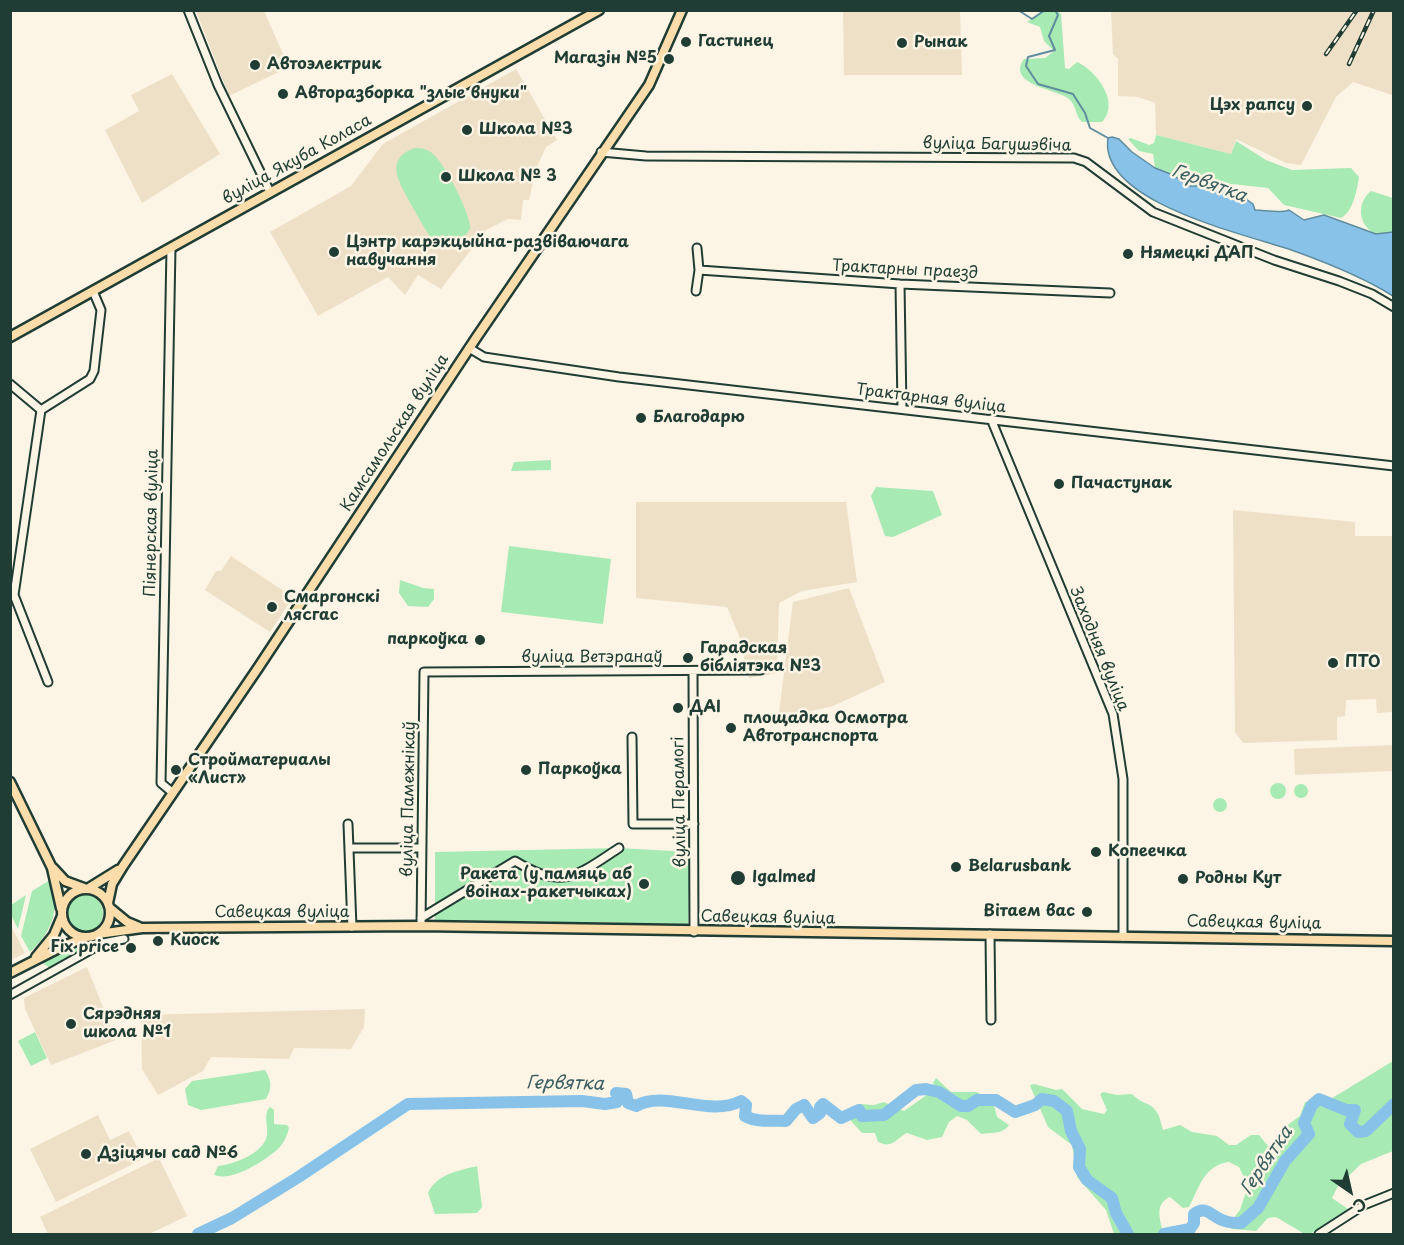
<!DOCTYPE html>
<meta charset="utf-8">
<style>
body{margin:0}
#map{position:relative;width:1404px;height:1245px;overflow:hidden;background:#fcf5e5;font-family:"Playpen Sans",sans-serif}
canvas{display:block}
.frame{position:absolute;inset:0;border:12px solid #1f3d34;pointer-events:none}
.north{position:absolute;left:1320px;top:1161px;width:60px;height:60px;-webkit-text-stroke:4px #fcf5e5;paint-order:stroke;rotate:146deg;font-size:16px;font-weight:700;line-height:24px;text-align:center;color:#1f3d34}
.north::after{content:'';display:block;margin:auto;width:21px;height:27px;background:#1f3d34;clip-path:polygon(50% 0,100% 100%,50% 72%,0 100%)}
</style>
<div id="map">
<canvas width="1404" height="1245"></canvas>
<div class="frame"></div>
<div class="north">С</div>
</div>
<script>
const g = document.querySelector('canvas').getContext('2d');
g.lineJoin = 'round';
function paint(path, color) { g.fillStyle = color; g.fill(path, 'evenodd'); }
function strokePath(path, color, width, dash) { g.strokeStyle = color; g.lineWidth = width; g.lineCap = dash ? 'butt' : 'round'; g.setLineDash(dash || []); g.stroke(path); }
function label(font, color, halo, rows, align = 'center') {
  g.font = font + ' "Playpen Sans",sans-serif'; g.lineWidth = 5; g.setLineDash([]); g.textBaseline = 'middle'; g.strokeStyle = halo; g.fillStyle = color; for (const [text, x, y, turn = 0] of rows) {
    g.save(); g.translate(x, y); g.rotate((+turn || 0) * Math.PI / 180); g.textAlign = isNaN(turn) ? turn : align; if (halo) g.strokeText(text, 0, 0); g.fillText(text, 0, 0); g.restore();
  }
}
const built = new Path2D(`
 M196,11H264L289,67L229,96Z
 M843,11H960L962,75H844Z
 M1111,11H1393V91L1392,95L1353,82L1336,97L1301,165L1286,163L1236,139L1231,154L1156,135L1155,103L1138,97L1118,96V59L1113,54Z
 M516,69L557,140L546,147L536,169L529,200H523L521,220L508,219L486,230L441,289L418,275L405,295L388,277L318,316L270,232L351,186L383,144Z
 M172,74L220,154L142,203L105,130L139,111L131,95Z
 M636,502H846L857,582L802,591L779,603L777,673L749,678L739,636L727,607L636,598Z
 M1233,510L1355,522V536H1393V712L1377,713L1376,699L1346,700L1345,716L1337,717V740L1243,743L1235,732Z
 M231,556L293,597L270,632L205,590L216,571H221Z
 M849,588L885,682L833,706L803,713L779,712L793,602Z
 M1393,745V771L1295,775L1294,749Z
 M10,924L25,953L11,960H10Z
 M87,967L116,1040L51,1065L25,1009L24,998Z
 M365,1009L364,1027L351,1049L294,1048L289,1059L211,1057L203,1071L158,1095L142,1069L141,1015Z
 M98,1115L110,1140L129,1131L143,1159L56,1202L30,1149Z
 M159,1158L187,1216L149,1234H48L40,1217Z`);
const green = new Path2D(`
 M1043,11H1057L1061,14L1065,68L1069,69L1077,62C1096,70 1121,103 1102,122H1082C1075,116 1077,106 1069,99C1060,90 1005,85 1024,59L1045,58L1054,51L1044,41L1040,27L1027,22Z
 M1156,135L1231,154L1236,141L1266,160L1292,170L1351,168L1359,177C1357,190 1353,212 1341,218L1284,205L1268,188L1232,184L1220,188L1189,186L1155,168L1153,154L1139,151L1128,139L1131,138L1149,145L1154,143Z
 M415,148C422,148 428,149 433,154C445,164 471,214 470,229L460,243L443,246L435,242C425,231 419,218 412,206C401,185 382,159 415,148Z
 M1371,191L1393,198V232L1376,234C1358,226 1356,203 1371,191Z
 M551,460V470L511,471L514,462Z
 M876,487L933,491L942,515L893,537L885,536L871,496Z
 M509,546L611,559L603,624L501,612Z
 M400,580L423,588L434,589V599L428,607L408,606L399,593Z
 M1270 791a8 8 0 1 1 16 0a8 8 0 1 1-16 0Z
 M1294 791a7 7 0 1 1 14 0a7 7 0 1 1-14 0Z
 M1213 805a7 7 0 1 1 14 0a7 7 0 1 1-14 0Z
 M619,848L690,852L688,924L435,920V852Z
 M50,880C61,909 52,932 30,952L21,936L32,891Z
 M67 913a18 18 0 1 1 36 0a18 18 0 1 1-36 0Z
 M26,895L18,929L11,915V905Z
 M101,941L50,968L41,962L71,947Z
 M35,1032L47,1058L31,1066L18,1041Z
 M1393,1061V1151L1361,1164L1338,1186L1332,1198L1348,1209L1335,1220L1311,1233H1303L1276,1217L1268,1218L1256,1231L1232,1229L1229,1224L1240,1210L1248,1186L1239,1167L1229,1162C1204,1165 1199,1188 1189,1207L1183,1208L1170,1197C1153,1205 1161,1220 1163,1234H1114L1106,1210L1077,1177L1072,1145L1048,1127L1031,1088L1030,1085L1034,1084L1056,1090L1062,1089L1082,1109L1104,1114L1107,1110L1100,1094L1103,1092L1117,1095L1132,1094C1141,1104 1150,1102 1156,1111C1160,1116 1161,1124 1163,1130L1180,1125L1192,1132L1217,1136L1229,1145H1236L1251,1135H1259L1268,1146L1279,1138L1282,1129L1300,1116L1305,1102L1329,1100Z
 M265,1070C272,1081 272,1088 266,1099L201,1110L188,1105L185,1089L192,1081Z
 M936,1078L951,1092H977L993,1101L997,1117L1009,1125C1002,1135 991,1132 981,1134L967,1120L957,1116L949,1122L942,1137L927,1140L907,1133C895,1139 893,1149 878,1142L875,1133H862L851,1121L852,1111L860,1104L874,1105L884,1102L904,1111L928,1094L940,1097L941,1094L933,1083Z
 M270,1107L274,1110V1124L287,1125L289,1128C287,1136 284,1143 278,1149C264,1161 233,1182 214,1175L218,1166C234,1164 259,1155 266,1139C270,1128 262,1115 270,1107Z
 M477,1166L482,1207L477,1213L435,1214L428,1193C437,1174 457,1171 477,1166Z`);
const water = new Path2D(`
 M1112,137L1119,139L1132,152L1155,168L1173,175L1189,186H1228L1253,204L1255,210C1265,210 1280,214 1289,210L1304,220L1324,215L1376,234L1393,232V296C1363,277 1330,264 1297,252C1251,235 1098,204 1108,138Z`);
const stream = new Path2D(`
 M1018,10L1032,19L1045,10
 M1055,10L1058,15L1049,36L1055,50L1028,57L1026,66L1038,84L1073,94L1085,113L1090,128L1108,138
 M1190,1229L1194,1234`);
const river = new Path2D(`
 M198,1234L232,1218L297,1178L408,1104L582,1101L605,1104L617,1102L619,1097L616,1093L626,1094L628,1103L636,1106C665,1089 708,1118 741,1101L746,1105L745,1116C757,1123 772,1120 786,1121L796,1109L804,1105L813,1118L820,1113V1107L823,1104L841,1118L859,1110L862,1116L884,1115L916,1090L926,1089L939,1092L961,1106H968L977,1100H996L1015,1112L1035,1105L1042,1099L1054,1101L1067,1111L1071,1131L1080,1149L1079,1167L1087,1180L1112,1198L1116,1213L1128,1234
 M1164,1234L1190,1229L1194,1223V1214C1207,1204 1212,1218 1225,1221C1230,1223 1236,1223 1241,1223L1258,1208L1285,1161L1309,1134L1304,1123L1312,1105L1319,1099L1346,1110H1355L1350,1124L1358,1132L1366,1131L1394,1104`);
const minor = new Path2D(`
 M188,10L218,85L270,192
 M601,152L646,156L1074,158L1086,162L1153,212L1274,260L1339,281L1372,294L1394,307
 M171,248L161,783L173,793
 M699,270L900,284L1110,293
 M900,284L902,409
 M696,291L699,270L697,248
 M469,348L484,357L619,377L1394,466
 M10,384L41,410L14,595L48,682
 M41,410L90,379L94,371L101,310L93,291
 M991,419L1113,714L1123,779V937
 M693,671L694,932
 M632,737L633,824H694
 M348,824L352,927
 M349,848H421
 M421,918L515,861C563,890 575,877 619,848
 M421,926L424,672L761,670
 M990,934L991,1020
 M10,995L103,943L124,939
 M1319,1234L1364,1205L1394,1193`);
const major = new Path2D(`
 M10,337L599,10
 M10,782L52,868L61,908
 M53,868L65,881L84,888
 M89,888L118,870
 M62 913a24 24 0 1 1 48 0a24 24 0 1 1-48 0Z
 M108,903L112,884L123,866L258,668L476,338L649,85L682,10
 M110,908L127,922L139,927
 M98,934L142,928L421,926L1394,941
 M36,957L54,935L62,916
 M10,973L63,946L85,938`);
const rail = new Path2D(`
 M1326,54L1357,10
 M1349,64L1374,10`);
const markers = [
 [686,42,6,"#1f3d34"],
 [902,43,6,"#1f3d34"],
 [669,59,6,"#1f3d34"],
 [255,65,6,"#1f3d34"],
 [283,94,6,"#1f3d34"],
 [1307,106,6,"#1f3d34"],
 [467,130,6,"#1f3d34"],
 [446,177,6,"#1f3d34"],
 [334,252,6,"#1f3d34"],
 [1128,254,6,"#1f3d34"],
 [641,418,6,"#1f3d34"],
 [1059,484,6,"#1f3d34"],
 [272,607,6,"#1f3d34"],
 [480,640,6,"#1f3d34"],
 [688,658,6,"#1f3d34"],
 [1333,663,6,"#1f3d34"],
 [678,708,6,"#1f3d34"],
 [731,728,6,"#1f3d34"],
 [176,770,6,"#1f3d34"],
 [526,770,6,"#1f3d34"],
 [1096,852,6,"#1f3d34"],
 [956,867,6,"#1f3d34"],
 [738,878,8,"#1f3d34"],
 [1183,879,6,"#1f3d34"],
 [644,884,6,"#1f3d34"],
 [1087,912,6,"#1f3d34"],
 [158,941,6,"#1f3d34"],
 [131,948,6,"#1f3d34"],
 [71,1024,6,"#1f3d34"],
 [86,1154,6,"#1f3d34"]
];
const poiNames = [
 ["Гастинец",698,42],
 ["Рынак",914,43],
 ["Магазін №5",657,59,"right"],
 ["Автоэлектрик",267,65],
 ["Авторазборка \"злые внуки\"",295,94],
 ["Цэх рапсу",1295,106,"right"],
 ["Школа №3",479,130],
 ["Школа № 3",458,177],
 ["Цэнтр карэкцыйна-развіваючага",346,243],
 ["навучання",346,261],
 ["Нямецкі ДАП",1140,254],
 ["Благодарю",653,418],
 ["Пачастунак",1071,484],
 ["Смаргонскі",284,598],
 ["лясгас",284,616],
 ["паркоўка",468,640,"right"],
 ["Гарадская",700,649],
 ["бібліятэка №3",700,667],
 ["ПТО",1345,663],
 ["ДАІ",690,708],
 ["площадка Осмотра",743,719],
 ["Автотранспорта",743,737],
 ["Стройматериалы",188,761],
 ["«Лист»",188,779],
 ["Паркоўка",538,770],
 ["Копеечка",1108,852],
 ["Belarusbank",968,867],
 ["Ракета (у памяць аб",632,875,"right"],
 ["воінах-ракетчыках)",632,893,"right"],
 ["Igalmed",752,878],
 ["Родны Кут",1195,879],
 ["Вітаем вас",1075,912,"right"],
 ["Киоск",170,941],
 ["Fix price",119,948,"right"],
 ["Сярэдняя",83,1015],
 ["школа №1",83,1033],
 ["Дзіцячы сад №6",98,1154]
];
const streetNames = [
 ["вуліца Багушэвіча",997,145,1],
 ["вуліца Якуба Коласа",297,160,-29],
 ["Трактарны праезд",905,270,3],
 ["Трактарная вуліца",931,399,7],
 ["Камсамольская вуліца",395,433,-57],
 ["Піянерская вуліца",152,523,-89],
 ["Заходняя вуліца",1099,649,68],
 ["вуліца Ветэранаў",592,658],
 ["вуліца Памежнікаў",409,799,-89],
 ["вуліца Перамогі",680,802,-91],
 ["Савецкая вуліца",282,913],
 ["Савецкая вуліца",768,918,1],
 ["Савецкая вуліца",1254,923,1]
];
const waterNames = [
 ["Гервятка",1209,184,20],
 ["Гервятка",565,1084,1],
 ["Гервятка",1267,1161,-56]
];
paint(built, '#eedfc7');
paint(green, '#a7eab4');
paint(water, '#89c2e8');
strokePath(water, '#5f8da0', 1.5);
strokePath(stream, '#5f8da0', 2);
strokePath(river, '#89c2e8', 12);
strokePath(minor, '#1f3d34', 11);
strokePath(major, '#1f3d34', 13);
strokePath(minor, '#fcf5e5', 7);
strokePath(major, '#fbddab', 8);
strokePath(rail, '#1f3d34', 4.5);
strokePath(rail, '#fcf5e5', 2, [7]);
for (const [x, y, r, color] of markers) { const dot = new Path2D(); dot.arc(x, y, r, 0, 2 * Math.PI); g.fillStyle = color; g.fill(dot); strokePath(dot, '#fcf5e5', 2); }
label('bold 16px', '#1f3d34', '#fcf5e5', poiNames, 'left');
label('16px', '#1f3d34', '#fcf5e5', streetNames);
label('italic 18px', '#3a5e61', '#fcf5e5', waterNames);
</script>
